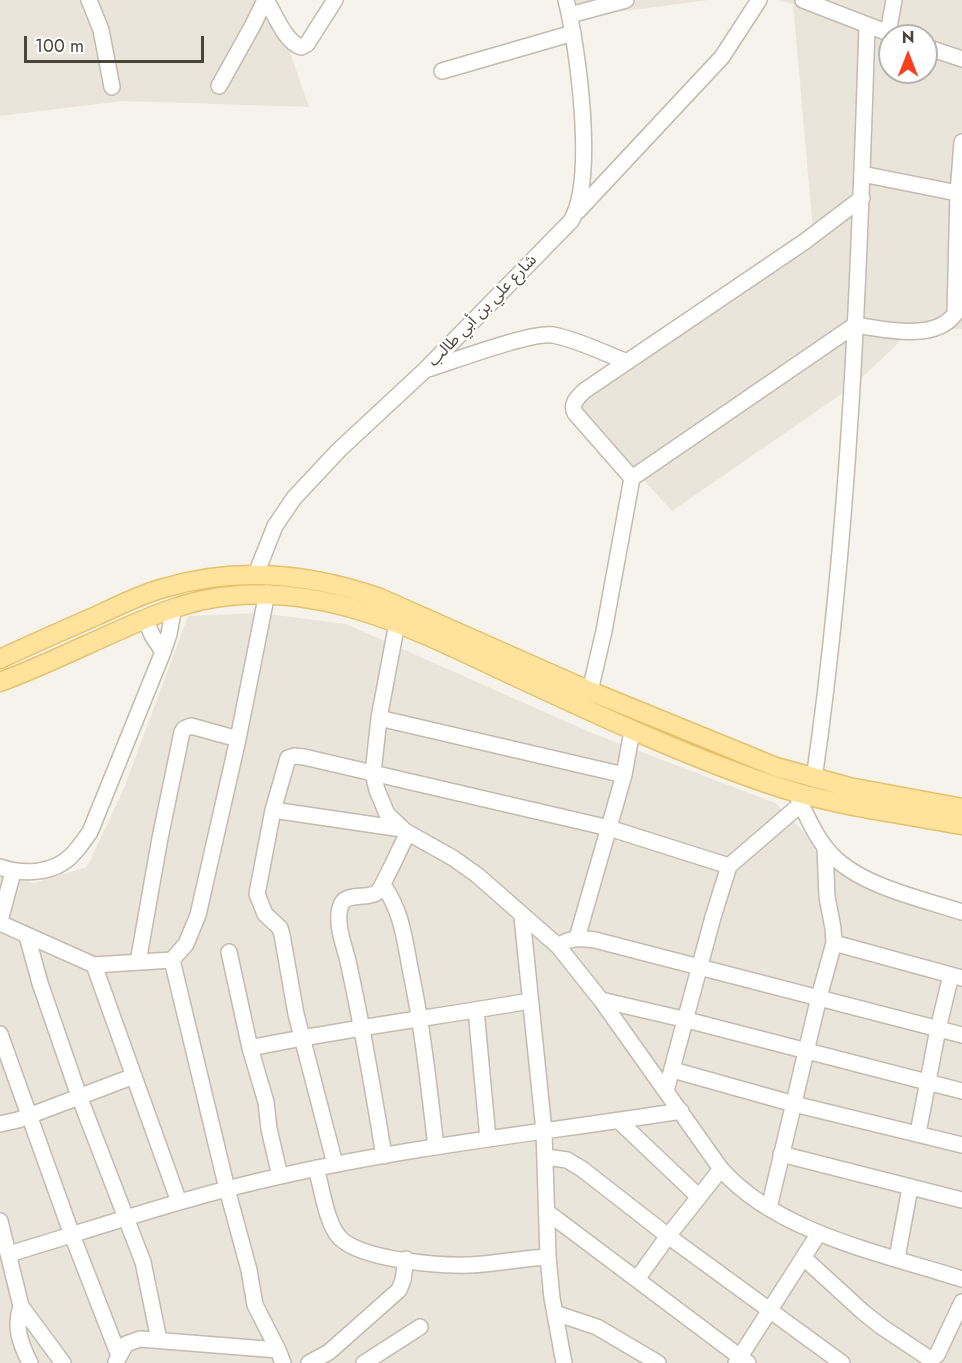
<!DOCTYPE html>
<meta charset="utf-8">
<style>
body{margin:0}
#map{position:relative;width:962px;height:1363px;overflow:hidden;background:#f6f3ec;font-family:Jost,sans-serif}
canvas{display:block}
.north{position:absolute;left:878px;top:24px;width:60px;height:60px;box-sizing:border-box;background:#fff;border:2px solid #b7b4b0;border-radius:50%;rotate:0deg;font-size:16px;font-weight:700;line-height:24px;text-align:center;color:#4b4439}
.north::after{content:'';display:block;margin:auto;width:21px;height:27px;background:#fc3f1d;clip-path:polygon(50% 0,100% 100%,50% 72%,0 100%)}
.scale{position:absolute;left:24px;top:36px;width:180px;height:27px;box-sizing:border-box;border:3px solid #4b4439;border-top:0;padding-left:8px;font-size:18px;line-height:21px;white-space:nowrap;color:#4b4439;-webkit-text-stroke:4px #fff;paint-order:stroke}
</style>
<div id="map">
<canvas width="962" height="1363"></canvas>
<div class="north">N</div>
<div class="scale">100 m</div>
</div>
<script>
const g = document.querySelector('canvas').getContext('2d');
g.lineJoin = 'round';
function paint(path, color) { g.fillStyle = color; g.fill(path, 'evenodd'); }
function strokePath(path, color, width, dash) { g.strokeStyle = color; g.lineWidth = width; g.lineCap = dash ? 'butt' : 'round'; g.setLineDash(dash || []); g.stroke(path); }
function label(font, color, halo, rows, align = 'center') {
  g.font = font + ' Jost,"Noto Sans Arabic",sans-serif'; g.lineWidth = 4.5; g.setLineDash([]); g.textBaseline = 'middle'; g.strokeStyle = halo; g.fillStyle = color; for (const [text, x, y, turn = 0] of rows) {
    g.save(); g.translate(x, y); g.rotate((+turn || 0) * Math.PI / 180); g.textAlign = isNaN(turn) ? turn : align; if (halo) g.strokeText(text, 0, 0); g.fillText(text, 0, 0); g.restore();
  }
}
const residential = new Path2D(`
 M0,0H272L309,107L123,101L0,116Z
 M567,0H708L572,18Z
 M777,0H962V329L911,331L853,386L672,511L575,406L813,231L793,4ZM890,36H926V72H890Z
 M260,613L346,624L592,733L775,803L823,851L962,918V1363H0V875L34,883L87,867L124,788L188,616Z`);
const minor = new Path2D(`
 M89,0L101,30L112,87
 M266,0C275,14 285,42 301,47L307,44L335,0
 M803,0L896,36
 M570,15L626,0
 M888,33L894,0
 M926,47L962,59
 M442,71L573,33
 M219,86L253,25L265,0
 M862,174L962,194
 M578,211L722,57L759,0
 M428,369C454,361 530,332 553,335C576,339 604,353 627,362
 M632,478L575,413C570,404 578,397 584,391L804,242L862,198
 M256,574L275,526L294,498L339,450L425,370L571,221C596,180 578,48 566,0
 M145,619L152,635L163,652
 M397,623L379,718L374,764L373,774L377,790L387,814L405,831L453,858L477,875L558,946L601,1000L721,1169C777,1233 884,1254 962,1279
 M590,691L604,631L632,478L855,325C885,329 934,342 955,314L958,193L962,142
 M379,718L624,775L632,731
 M814,779C850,530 859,277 867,26
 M797,795C806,815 817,840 832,855C861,886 922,899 962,912
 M273,810L402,829
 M0,867C23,875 54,874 72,855C79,848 84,840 90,832L163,652L169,634L174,607
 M383,885C402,911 405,942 411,973C423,1030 429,1088 436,1147
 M522,917L544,1131L548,1257L552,1298L564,1363
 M0,921L13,872
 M0,923L94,965L179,1202
 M27,936L40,983L79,1096L143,1262L159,1340
 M577,938L624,775
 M834,943L962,978
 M558,946C571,937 580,938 595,940L962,1035
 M229,952L250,1048L266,1102L269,1129L280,1176
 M172,960L186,944L198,915L238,739L267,593
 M138,962L160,838L182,732L184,729L191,726L238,739
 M94,965L172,960L227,1189L249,1270L255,1305L278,1350L283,1363
 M601,1000L687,1020L962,1091
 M476,1010L488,1139
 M0,1034L72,1235L119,1356
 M250,1048C342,1029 437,1017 530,1001
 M673,1070L794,1104L962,1145
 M666,1091L713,917L729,866L801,804
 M619,1121L699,1197
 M0,1124L18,1120L134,1076
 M918,1133L938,1029L951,975
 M781,1154L962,1200
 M384,1156C373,1089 362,1023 347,957C343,943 334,918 342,903C348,893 366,899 376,893C382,890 402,843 408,833
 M546,1157L567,1160L582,1169L668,1236L842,1363
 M335,1164L296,1014L282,935L280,928L265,914L257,894L273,810L288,758L294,756L304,757L609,828L729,866
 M316,1168C322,1188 326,1223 340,1238C362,1260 439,1266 470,1265C496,1264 522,1258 548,1257
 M769,1208L819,997L834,943L833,928L827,897L825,847
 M547,1212L748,1363
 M0,1221L21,1306L63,1363
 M9,1254C99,1227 189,1196 281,1176C412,1146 547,1132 681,1111
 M804,1258L863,1312L882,1327L927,1357L932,1358L937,1355L962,1302
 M897,1258L910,1188
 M637,1279L668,1236L721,1169
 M21,1306C14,1327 20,1343 30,1363
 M555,1313L597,1327L658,1363
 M116,1362L126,1344L140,1339L278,1350
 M309,1363L329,1352L399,1290L403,1280L406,1259
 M364,1363L420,1327
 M736,1363L819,1233`);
const major = new Path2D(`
 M0,659C32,644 64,630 96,616C118,606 141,594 164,588C237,566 309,573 380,598L590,691L776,767L849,787L962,808
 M0,682C38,668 75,650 113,633C151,616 188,600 229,596C339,585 429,637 525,681C605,718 684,755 766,783C829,805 897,813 962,825`);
const streetNames = [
 ["شارع علي بن أبي طالب",483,311,-46]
];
paint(residential, '#eae5da');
strokePath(minor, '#c2bbae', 18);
strokePath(major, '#e6c16a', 21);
strokePath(minor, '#fff', 15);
strokePath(major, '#ffe39c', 18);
label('16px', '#4b4439', '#fff', streetNames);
</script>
